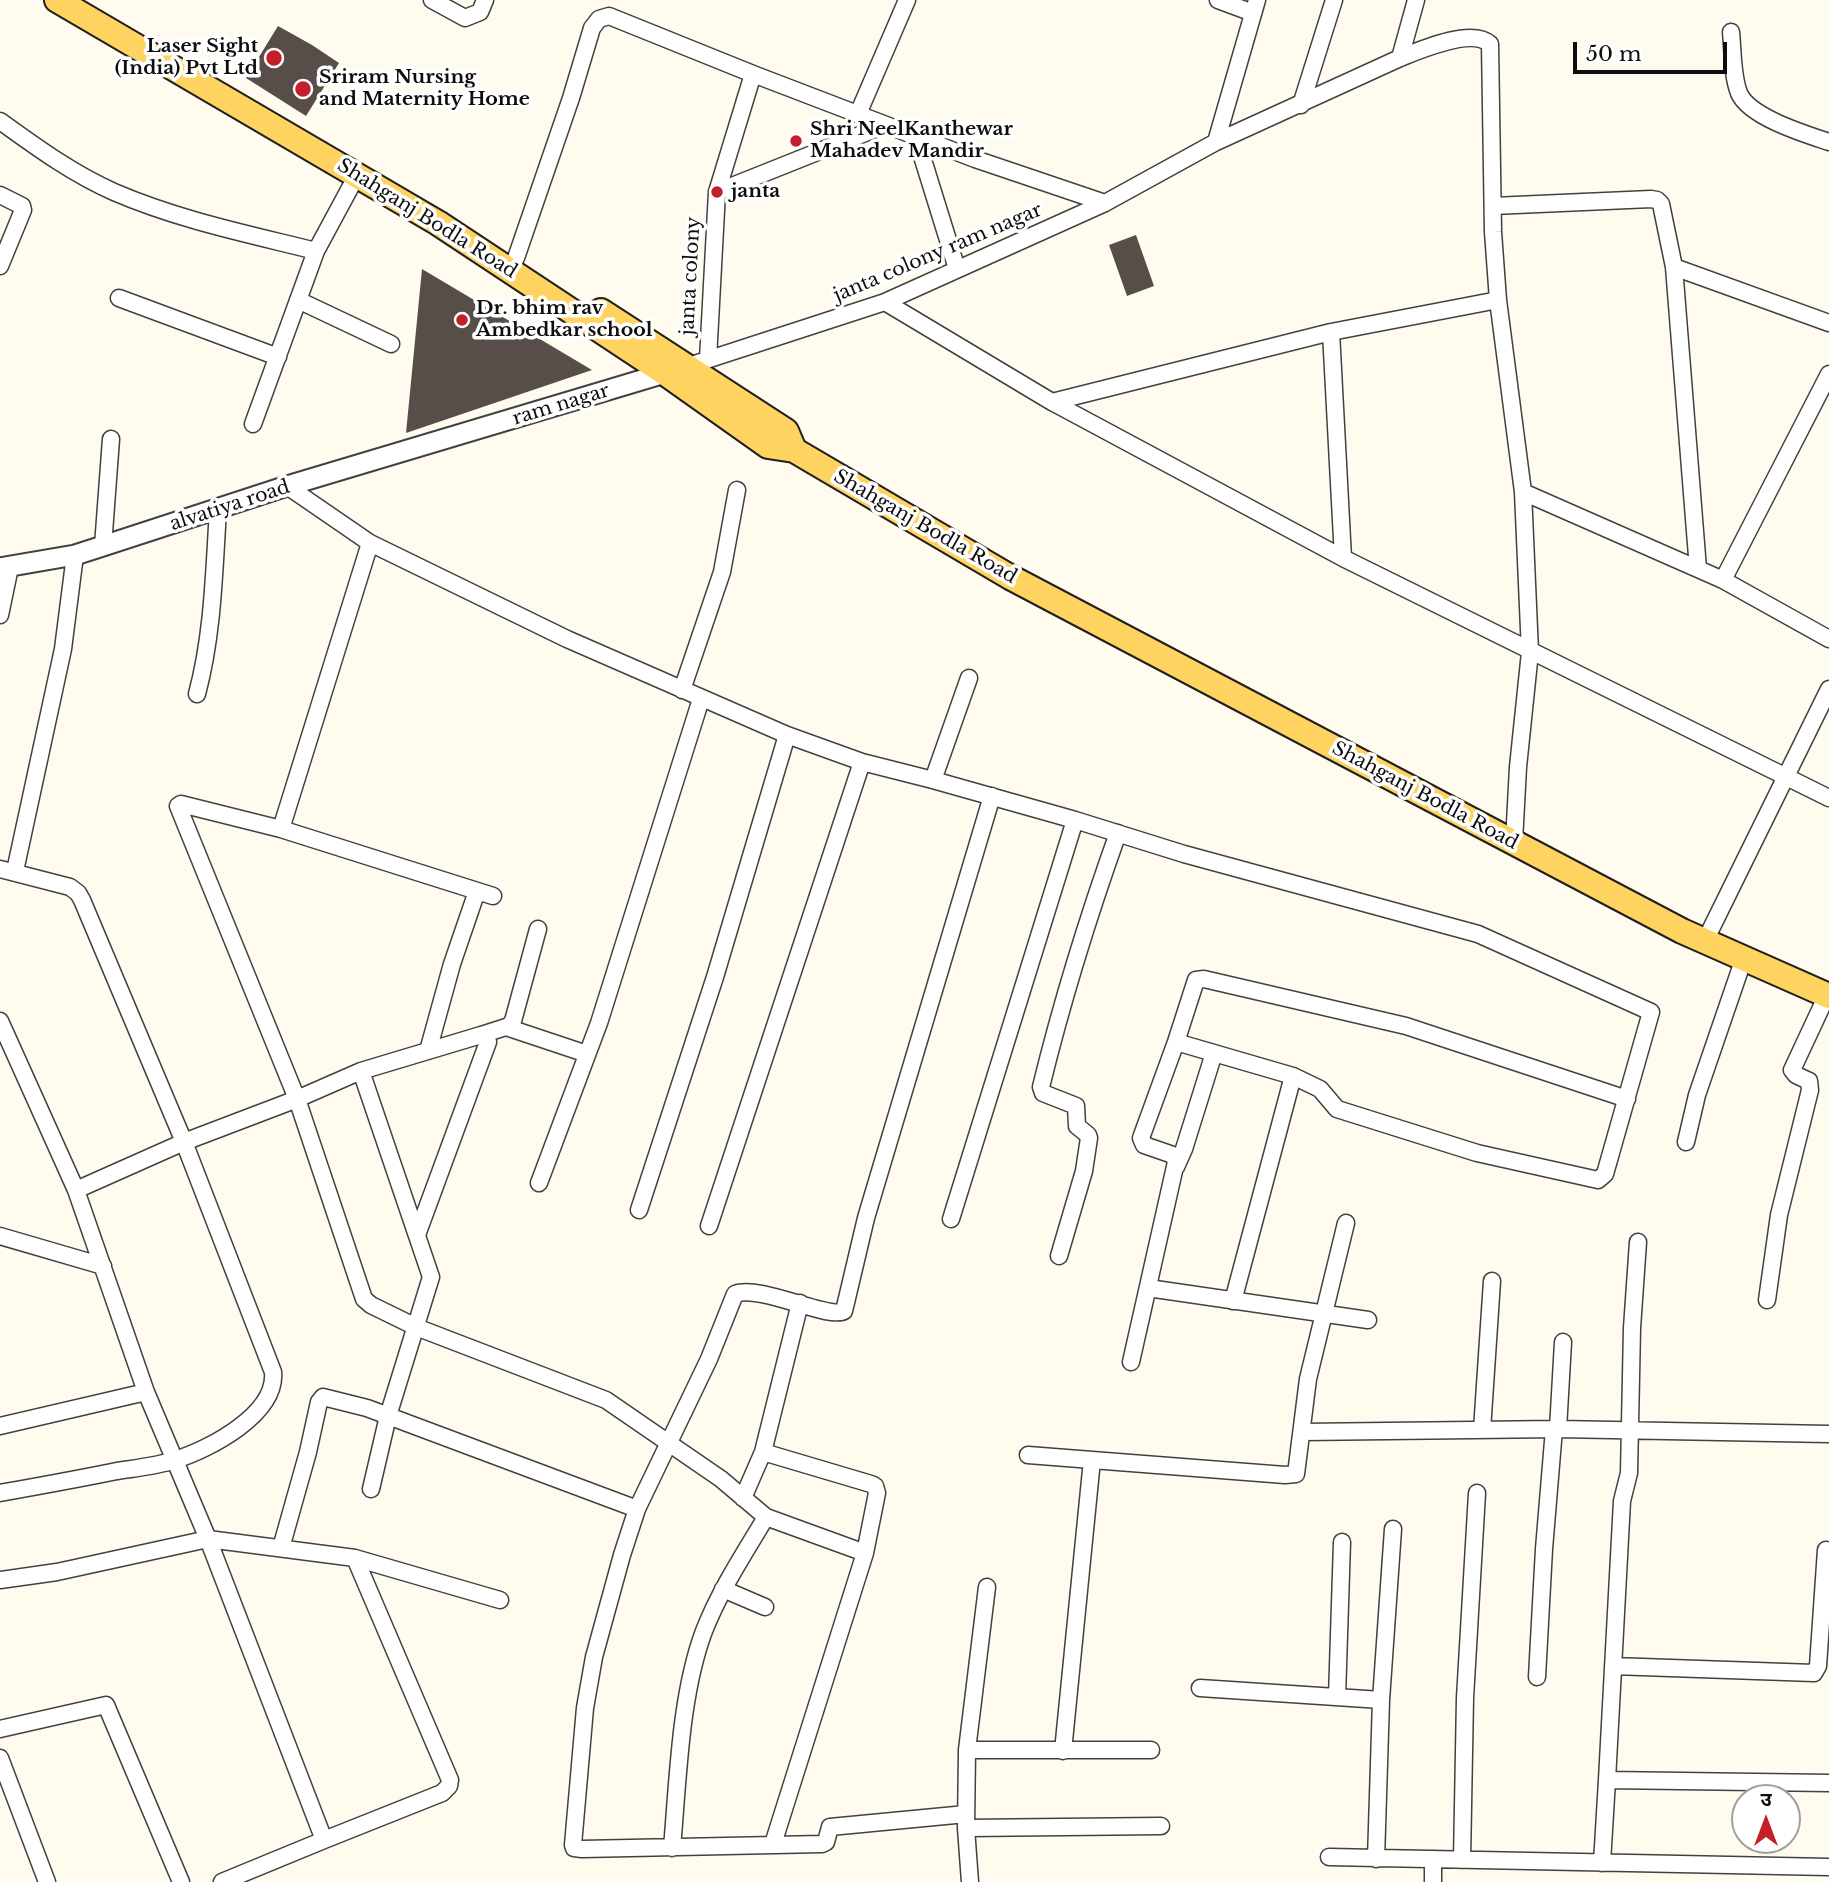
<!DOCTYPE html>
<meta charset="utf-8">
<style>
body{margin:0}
#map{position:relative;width:1829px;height:1882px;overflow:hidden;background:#fffbee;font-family:"Libre Baskerville","Noto Sans Devanagari",serif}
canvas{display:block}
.north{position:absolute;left:1731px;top:1784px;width:70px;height:70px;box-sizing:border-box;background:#fff;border:2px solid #9f9f9f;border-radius:50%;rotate:0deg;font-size:19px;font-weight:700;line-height:28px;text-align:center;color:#0e0e0e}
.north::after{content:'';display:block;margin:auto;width:24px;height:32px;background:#c3202c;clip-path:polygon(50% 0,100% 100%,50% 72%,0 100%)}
.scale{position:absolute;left:1573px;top:42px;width:154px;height:32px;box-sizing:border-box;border:4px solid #0e0e0e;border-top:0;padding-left:9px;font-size:21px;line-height:24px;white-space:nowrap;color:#0e0e0e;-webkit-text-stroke:5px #fff;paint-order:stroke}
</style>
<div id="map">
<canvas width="1829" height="1882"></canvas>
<div class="north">उ</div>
<div class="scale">50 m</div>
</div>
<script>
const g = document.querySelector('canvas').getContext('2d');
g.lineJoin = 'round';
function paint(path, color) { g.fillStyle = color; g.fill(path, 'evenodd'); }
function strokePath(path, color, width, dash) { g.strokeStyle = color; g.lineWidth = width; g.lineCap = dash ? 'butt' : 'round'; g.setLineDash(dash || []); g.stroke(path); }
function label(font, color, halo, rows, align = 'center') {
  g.font = font + ' "Libre Baskerville",serif'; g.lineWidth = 7; g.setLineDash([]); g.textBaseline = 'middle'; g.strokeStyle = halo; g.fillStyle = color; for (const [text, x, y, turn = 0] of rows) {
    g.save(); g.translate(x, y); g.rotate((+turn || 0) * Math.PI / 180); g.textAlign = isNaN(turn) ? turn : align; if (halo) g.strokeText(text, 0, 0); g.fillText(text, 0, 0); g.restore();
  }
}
const building = new Path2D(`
 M278,26L312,45L339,63L306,116L246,78Z
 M1136,235L1154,286L1127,296L1109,245Z
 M422,269L592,370L406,433Z`);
const minor = new Path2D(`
 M432,0L465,18L480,12L485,0
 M1218,0L1253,13
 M1731,32C1733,51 1732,75 1739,93C1749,117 1805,134 1829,142
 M1400,58C1420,50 1472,27 1490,44L1493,232L1498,300
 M1301,105L1334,0
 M858,114L907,0
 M0,121C36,147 73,174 114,192C179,220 248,234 316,251
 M916,137L957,269
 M1216,142L1400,58L1416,0
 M717,192L885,125
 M0,195L22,206L23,210L0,266
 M1493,206L1651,199L1657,200L1661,204L1674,267L1698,569
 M516,258L571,98L592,28L599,19L609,16L753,74
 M1674,267L1829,323
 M119,298L278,357
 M298,300L391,344
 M885,302L1052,402L1343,558L1829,798
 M1331,332L1343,558
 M708,359L717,192L753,74L975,159L1105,203
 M682,368L885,302L1105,203L1216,142L1257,0
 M1052,402L1331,332L1498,300L1523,492L1723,580L1829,639
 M253,424L316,251L357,175
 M287,486L370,543L567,639L787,735L862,762L933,780L1075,820L1184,854L1478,934L1651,1012L1605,1174L1598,1180L1477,1153L1337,1109L1320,1089L1293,1076L1176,1042
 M103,546L111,439
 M1723,580L1829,374
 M0,615L10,567
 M682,690L722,572L737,490
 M197,694C213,634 214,572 218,510
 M933,780L969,678
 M281,829L370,543
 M1514,842L1518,767L1530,652L1523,492
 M0,869L70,887L78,893L82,900L184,1142L273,1372C277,1414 210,1449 175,1460C157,1466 136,1468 117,1471C78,1479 39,1486 0,1493
 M15,871L63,649L75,555
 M493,896L281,829L181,804L178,806L297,1099L364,1299L371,1305L416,1327L606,1400L721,1479L766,1517L865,1553
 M1705,941L1829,689
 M0,1021L76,1190L146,1392L208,1539L324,1840L222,1882
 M506,1027L587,1054
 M481,1035L509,1026L513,1021L538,929
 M428,1051L452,964L477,891
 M361,1071L431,1277L388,1416L371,1489
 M1686,1142L1697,1095L1744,958
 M1176,1167L1184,1149L1214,1053
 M539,1183L599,1023L701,699
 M76,1190L184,1142L297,1099L361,1071L481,1035L487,1038L488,1042L417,1235
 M639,1210L715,977L787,735
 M951,1219L1075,820
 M709,1226L862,762
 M0,1236L103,1266
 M1638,1242L1632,1328L1629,1473L1622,1501L1607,1780L1829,1783
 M1059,1256L1084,1171L1089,1138L1088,1135L1077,1126L1076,1106L1043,1093L1041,1087C1062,1001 1088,917 1118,833
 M1148,1288L1368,1320
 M1767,1300L1779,1215L1810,1090L1809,1081L1796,1075L1792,1070L1827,995
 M1233,1301L1293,1076
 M1131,1362L1176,1162L1173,1155L1144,1145L1141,1138L1176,1042L1196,980L1204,979L1406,1026L1627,1099
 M0,1426L146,1392
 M1558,1429L1563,1342
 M1482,1430L1492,1281
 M1302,1432L1558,1429L1829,1434
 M763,1452L871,1484L875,1486L877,1493L865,1553L773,1844
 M1028,1455L1285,1475L1296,1474L1308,1379L1346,1223
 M743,1498L763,1452L800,1303
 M281,1548L308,1452L319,1402L323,1397L367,1408L637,1509
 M0,1580L57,1572L208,1539L355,1558L500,1600
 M723,1589L765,1607
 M1613,1666L1814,1673L1818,1666L1826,1550
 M1537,1677L1544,1549L1554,1429
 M1200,1688L1381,1700
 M1337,1697L1342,1542
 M0,1729L106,1705L181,1882
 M967,1750H1151
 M1063,1751L1092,1460
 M0,1758L47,1882
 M966,1814L830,1827L826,1842L822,1844L582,1849L574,1848L573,1845L585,1708L594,1657L622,1555L637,1509L709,1359L735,1294C760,1284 829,1320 844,1311L866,1218L992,796
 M966,1828L1161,1826
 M324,1840L442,1793L449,1786L450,1780L355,1558
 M672,1848C678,1780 680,1695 704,1631C720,1590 744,1554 766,1517
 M1329,1857L1829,1867
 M1376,1859L1381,1700L1393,1529
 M1433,1859V1882
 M1462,1860L1465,1698L1477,1493
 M1602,1863L1607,1780
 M970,1882L966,1828L967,1750L987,1587`);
const tertiary = new Path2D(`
 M0,568L75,555L103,546L287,486L665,373`);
const primary = new Path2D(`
 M57,0L438,223L665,373L768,446L794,450L1010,577L1682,931L1829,996
 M601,311L786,431L794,450`);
const markers = [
 [274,58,9,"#c3202c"],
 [303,89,9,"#c3202c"],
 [796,141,7,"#c3202c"],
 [717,192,7,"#c3202c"],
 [462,320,7,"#c3202c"]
];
const poiNames = [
 ["Laser Sight",258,47,"right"],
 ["(India) Pvt Ltd",258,69,"right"],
 ["Sriram Nursing",319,78],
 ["and Maternity Home",319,100],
 ["Shri NeelKanthewar",810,130],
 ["Mahadev Mandir",810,152],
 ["janta",731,192],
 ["Dr. bhim rav",476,309],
 ["Ambedkar school",476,331]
];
const streetNames = [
 ["Shahganj Bodla Road",427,219,32],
 ["janta colony ram nagar",938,253,-23],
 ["janta colony",691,276,-87],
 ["ram nagar",561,405,-17],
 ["alvatiya road",230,506,-18],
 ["Shahganj Bodla Road",925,527,30],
 ["Shahganj Bodla Road",1425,796,28]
];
paint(building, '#574e49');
strokePath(minor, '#414141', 19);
strokePath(tertiary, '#414141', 23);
strokePath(primary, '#1f1f1f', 28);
strokePath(minor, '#fff', 16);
strokePath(tertiary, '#fff', 19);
strokePath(primary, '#fed360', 24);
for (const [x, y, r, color] of markers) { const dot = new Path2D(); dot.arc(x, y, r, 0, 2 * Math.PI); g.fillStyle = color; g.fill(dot); strokePath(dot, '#fff', 2.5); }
label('bold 19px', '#0e0e0e', '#fff', poiNames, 'left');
label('19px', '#0e0e0e', '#fff', streetNames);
</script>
